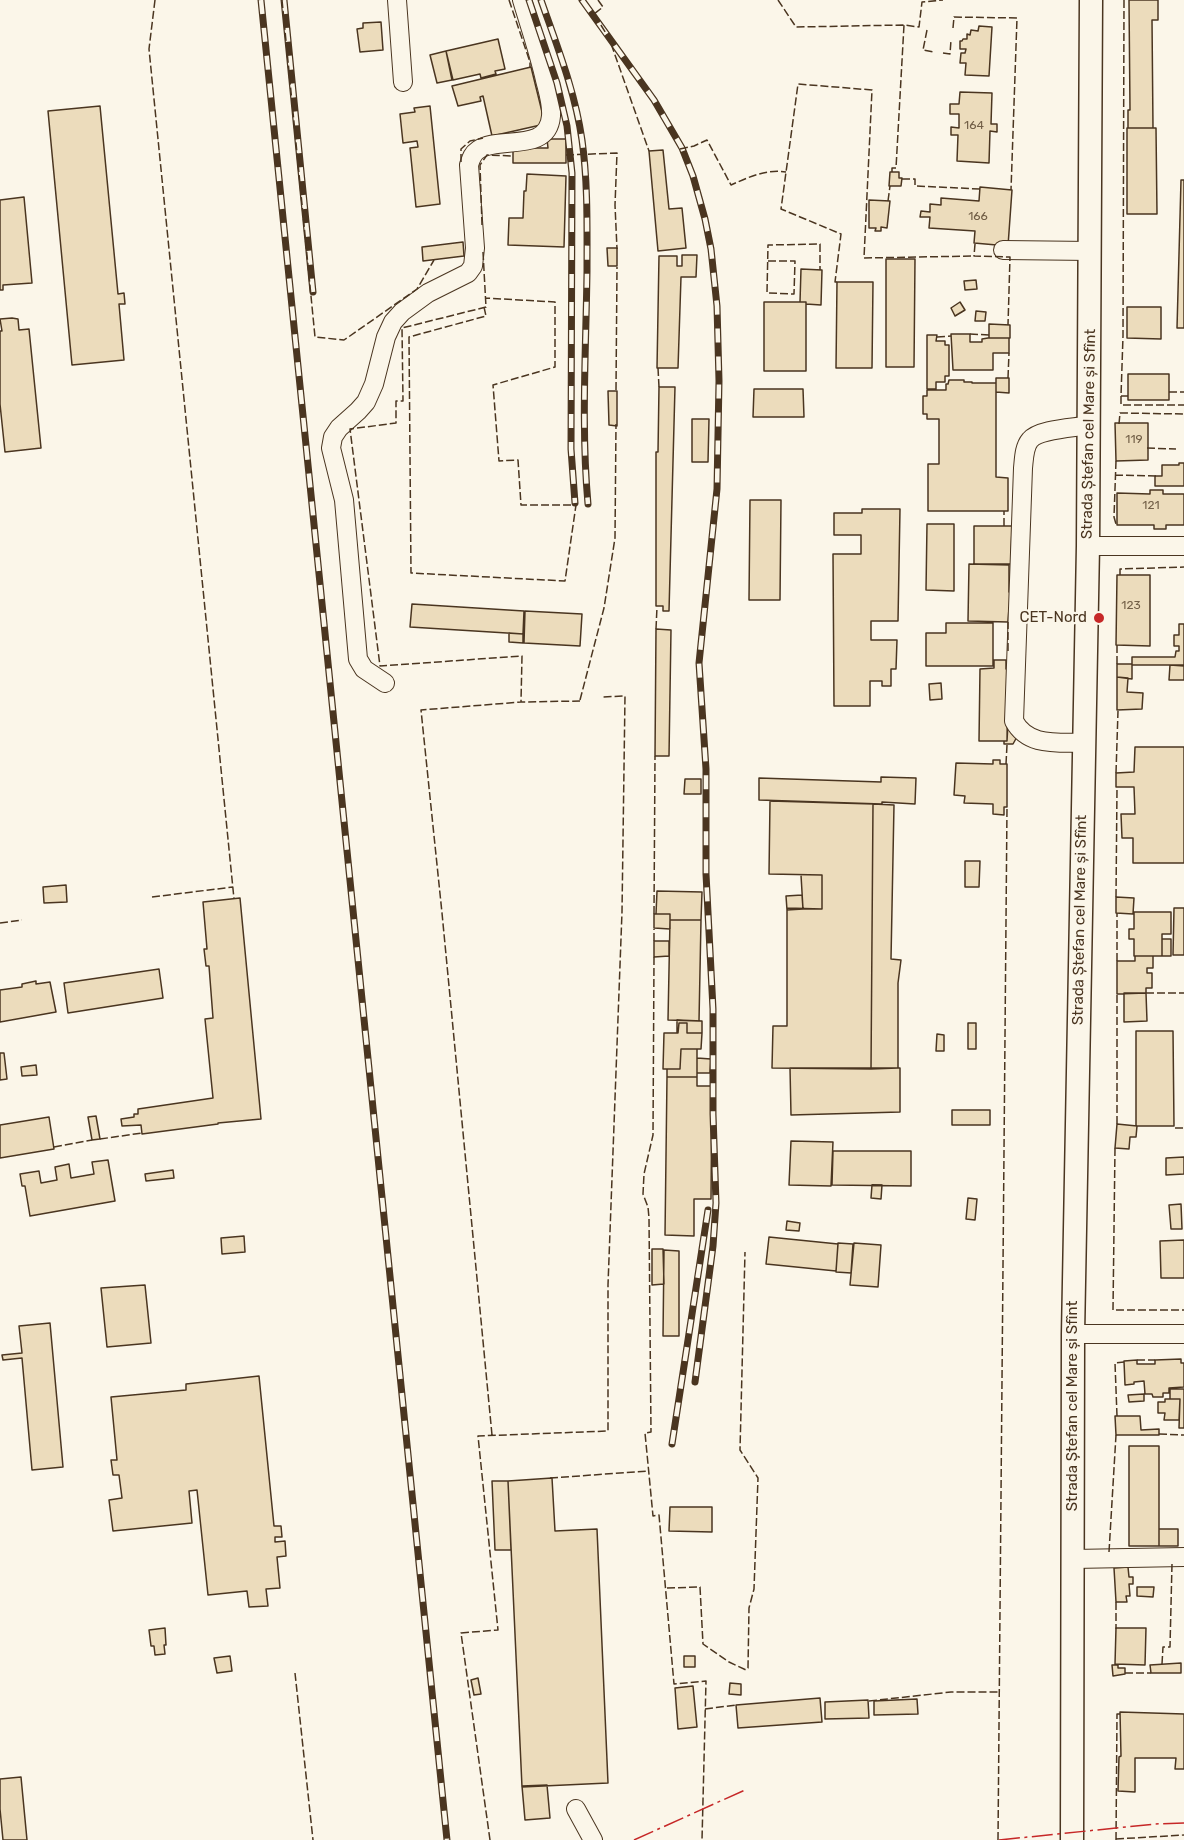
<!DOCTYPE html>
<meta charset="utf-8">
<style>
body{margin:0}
canvas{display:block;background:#fbf6e9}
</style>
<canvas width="1184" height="1840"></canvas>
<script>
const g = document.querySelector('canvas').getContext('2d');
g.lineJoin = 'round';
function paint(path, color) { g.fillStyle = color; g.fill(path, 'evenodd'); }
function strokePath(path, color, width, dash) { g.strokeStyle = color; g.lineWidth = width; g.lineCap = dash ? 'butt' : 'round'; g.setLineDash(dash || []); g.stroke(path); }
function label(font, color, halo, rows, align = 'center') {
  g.font = font + ' Rubik,sans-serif'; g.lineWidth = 4.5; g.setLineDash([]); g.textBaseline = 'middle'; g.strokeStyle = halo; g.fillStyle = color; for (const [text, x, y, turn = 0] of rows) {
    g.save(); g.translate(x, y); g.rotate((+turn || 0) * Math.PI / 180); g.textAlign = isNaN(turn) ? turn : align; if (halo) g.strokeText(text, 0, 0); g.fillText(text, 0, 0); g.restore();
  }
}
const building = new Path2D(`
 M1129,0H1158V20H1152L1153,128H1128V110H1130Z
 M381,22L383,50L360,52L357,29L363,28V23Z
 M979,26L992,27L989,76L965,75L966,63H960L961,53H965L966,49H960V41H962L963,39H967V34L970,35L971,30L978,31Z
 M498,39L505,69L495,71L496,74L481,78L480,74L453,80L446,51Z
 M446,51L452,80L437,83L430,55Z
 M531,67L545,124L492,136L483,96L480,97L481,101L458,106L452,86Z
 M960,92L992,93L991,124H997V132L990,131L989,163L957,161L958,135H951V127L959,128V114H950V104H959Z
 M100,106L118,294L124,293L125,304H119L124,360L72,365L48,111Z
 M430,106L440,204L416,207L410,148L418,147L417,141L403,143L400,114L415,112L414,108Z
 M1127,128H1156L1157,214H1127Z
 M547,139H566V163H513V148H548Z
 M663,150L669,209L682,208L686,248L658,251L649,151Z
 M890,172H899V178H902L901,186H889Z
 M527,174L566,176L564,247L508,245L509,218H523L524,191H526Z
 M1181,180H1184V328H1177Z
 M980,187L1012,190L1008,246L974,243L975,231L929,228L930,217H920L921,211L930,212V204L941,205V198L979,201Z
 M24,197L32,283L3,285V290H0V200Z
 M869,200L890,201L887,228L881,227V231H875L876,228H869Z
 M463,242L464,256L423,261L422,247Z
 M607,248H617V266H608Z
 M682,255H697L696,277H681L678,368H657L659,256H677V266H682Z
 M886,259H915L914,367H886Z
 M801,269L822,270L821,305L806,304V302H800Z
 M976,280L977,289L965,290L964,281Z
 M837,282H873L872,368H836Z
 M764,302H806V371H764Z
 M960,302L965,310L955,316L951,308Z
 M1127,307H1161V339L1127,338Z
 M976,311L986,312L985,321H975Z
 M12,318L18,319L19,330L29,329L41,448L5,452L0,404V331H2L0,319Z
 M989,324L1010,325V338H989Z
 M951,334H970V342H982V339L988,338H1009V353H993V370H953Z
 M927,335H937L936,341H945V345H949V376H945V382H936V389H927Z
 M1128,374H1169V400H1128Z
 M996,378H1009V393L996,392Z
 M949,380H964V382H972V383H996V477L1008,478V511H928V464H939V419H927V414H923V396H927V390H946V384H948Z
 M659,387H675L669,611H663V606H656V452H658Z
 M754,389H803L804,417H753Z
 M608,391H617V426L609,425Z
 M692,419H709L708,462H692Z
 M1115,423H1148V460L1116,461Z
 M1179,463H1184V486H1155V476H1162V465H1179Z
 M1150,490H1163V494H1184V525H1166V529H1154V525H1117V493L1150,494Z
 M750,500H781L780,600H749Z
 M862,509H900L898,621H871V640H897L896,669H891V686H882V681H870V706H834L833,554H861V535H834V513H862Z
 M927,524H954V591L926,590Z
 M974,526H1012L1011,564H974Z
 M969,564L1009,565V592L1015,597V605L1009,608L1008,622L968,621Z
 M1117,575H1150V646L1116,645Z
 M412,604L524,611L523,634L410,627Z
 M525,611L582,614L580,646L524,643Z
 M946,623H993V666H926V633H946Z
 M1179,624H1184V665H1132V657H1175L1176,651H1179V646H1174V635H1179Z
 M656,629L671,630L669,756H655Z
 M509,633L523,634V643L509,642Z
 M994,660H1006V669H1008L1007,741H979L980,669L994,668Z
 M1117,664H1132V679L1117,677Z
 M1170,665L1184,666V680H1169Z
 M1117,677L1128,678L1127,692L1143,693L1142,709L1117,710Z
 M941,683L942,699L930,700L929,684Z
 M1008,723L1018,735L1013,744H1004V741H1007Z
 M1135,747H1184V863H1133V838H1122L1121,814H1135L1134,787H1116V773L1134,772Z
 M993,760H1000V764H1007V807H1004V815L993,814V804L964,803L965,796L954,795L956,763L993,764Z
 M881,777L916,778L915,804L882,802V804L759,800V778L881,782Z
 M685,779H701V794H684Z
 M770,801L873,804L871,1069L772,1068L773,1026H787V908L822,909V875L769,874Z
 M873,804L894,805L891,959L901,960L898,983V1068L871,1069Z
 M965,861H980L979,887H965Z
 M801,875H822V909H803Z
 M66,885L67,902L44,903L43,887Z
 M657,891L702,892L701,920H670V914H656Z
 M802,895L803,909L787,910L786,896Z
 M1116,897L1134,898L1133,914L1116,913Z
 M240,898L261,1119L218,1123V1124L142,1134L141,1125L122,1126L121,1119L134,1117V1114H138V1109L213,1098L205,1019L213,1018L209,966H206L204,949H207L203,902Z
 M1174,908H1184V955H1173Z
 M1134,912H1171V934H1162V956H1134V939H1129V929H1134Z
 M654,914H670V929L654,928Z
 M670,920H701L699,1021L668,1020Z
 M1162,939H1171V956H1162Z
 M654,941H669V956L654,957Z
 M1135,956H1153V968H1147V973H1152V988H1146V993L1117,994V961H1135Z
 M159,969L163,998L68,1013L64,983Z
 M36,981V984L50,982L56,1012L0,1022V990L22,987V984Z
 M1124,993H1146L1147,1021L1124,1022Z
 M677,1020L702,1021V1033H687V1023H679L678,1033H677Z
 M679,1023H687V1033H702L701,1049H681L680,1069H663L664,1033H678Z
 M968,1023H976V1049H968Z
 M1136,1031H1173L1174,1126H1136Z
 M937,1034L944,1035V1051H936Z
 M681,1049H697V1077H667V1069H680Z
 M0,1053H4L7,1079L0,1080Z
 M697,1058L711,1059L710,1073H697Z
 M36,1065L37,1075L22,1076L21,1067Z
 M790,1068H900V1112L791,1115Z
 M667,1077H697V1086H712L711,1199H694V1236L665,1235Z
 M952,1110H990V1125H952Z
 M96,1116L100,1139L92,1140L88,1117Z
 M49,1117L54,1149L0,1158V1125Z
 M1117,1124L1137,1126L1136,1137H1130L1129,1149L1115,1148Z
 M791,1141L833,1142L831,1186L789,1185Z
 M833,1151H911V1186L832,1185Z
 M1184,1157V1174L1166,1175V1158Z
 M108,1160L115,1201L30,1216L25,1186H22L20,1174L39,1171L41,1183L57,1180L55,1167L69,1164L71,1178L94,1174L92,1162Z
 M173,1170L174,1178L146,1181L145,1174Z
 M872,1185H882L881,1199L871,1198Z
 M968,1198L977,1199L975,1220L966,1219Z
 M1181,1204L1182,1229H1171L1169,1205Z
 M787,1221L800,1223L799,1231L786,1230Z
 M244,1236L245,1252L222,1254L221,1238Z
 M769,1237L838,1244L836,1271L766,1264Z
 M1184,1240V1278H1161L1160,1241Z
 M838,1243L853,1244L851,1273L836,1272Z
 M854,1243L881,1245L878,1287L850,1285Z
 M652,1249H663L664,1284L652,1285Z
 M664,1250L679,1251V1336H663Z
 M145,1285L151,1343L107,1347L101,1288Z
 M50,1323L63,1467L32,1470L22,1358L3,1360L2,1355L22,1353L19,1326Z
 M1181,1359V1363H1184V1387L1169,1388V1393H1163V1397H1153L1152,1394H1145L1144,1381L1134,1382V1384L1125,1385L1124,1361L1137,1360V1364H1155V1360Z
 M259,1376L274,1526H281L282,1537H275V1542L285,1541L286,1556L277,1557L280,1588L266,1589L268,1606L249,1607L247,1591L208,1595L197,1490L189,1491L192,1523L113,1531L109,1500L122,1498L119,1475H113L111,1460H117L111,1397L186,1390V1384Z
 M1170,1389H1184V1428H1179L1180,1399H1170Z
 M1144,1394V1401L1129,1402L1128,1395Z
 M1165,1399H1180L1179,1420H1164L1165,1413H1158V1402H1165Z
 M1115,1416H1140L1141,1430L1159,1429V1435H1116Z
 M1129,1446H1159V1546H1129Z
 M552,1478L555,1531L597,1529L608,1783L522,1787L508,1481Z
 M492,1481H508L511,1550H495Z
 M670,1507H712V1532L669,1531Z
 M1159,1529H1178V1546H1159Z
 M1128,1567L1129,1577H1133V1584H1129L1130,1596H1126L1127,1602H1116L1114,1568Z
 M1137,1587H1154L1153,1597L1137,1596Z
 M165,1628L166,1645H164L165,1654L155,1655L154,1646H151L149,1630Z
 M1116,1628H1146L1145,1665L1115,1664Z
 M230,1656L232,1671L217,1673L214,1658Z
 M684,1656H695V1667H684Z
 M1181,1663V1673H1151L1150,1665Z
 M1112,1665H1118V1668H1125V1674L1113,1676Z
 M478,1678L481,1694L474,1695L471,1680Z
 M730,1683L741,1684V1695L729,1694Z
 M693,1686L697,1727L678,1729L675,1688Z
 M820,1698L822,1722L738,1728L736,1705Z
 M917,1699L918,1714L874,1715V1701Z
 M868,1700L869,1718L825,1719V1702Z
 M1120,1712L1184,1714V1769H1175L1176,1758H1135V1792L1118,1791L1119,1757L1121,1756Z
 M21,1777L27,1840H3L0,1809V1779Z
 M547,1785L550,1818L525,1820L522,1786Z`);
const minor = new Path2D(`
 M397,0L403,82
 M1003,250L1091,251
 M1088,546H1184
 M385,683L364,669L358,659L344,500L331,448L333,437L339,428L358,411L366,402L374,384L386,337L393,322L402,312L428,293L468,273L473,266L475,248L469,165C471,159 472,154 478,150C498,135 548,154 551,116C552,104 548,92 545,80C539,53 530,27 522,0
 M1084,743C1057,742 1028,747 1014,721L1023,468C1024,459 1024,447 1030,440C1039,429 1074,428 1089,425
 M1073,1334H1184
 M1073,1559L1184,1557
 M576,1809L593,1840`);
const major = new Path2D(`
 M1072,1840L1073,1334L1088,546L1091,0`);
const rail = new Path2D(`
 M261,0L447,1840
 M284,0L313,292
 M529,0L557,83L567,126L572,173L571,449L575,503
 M541,0C557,46 575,91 582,140C588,183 587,227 587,271C586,349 581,427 588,504
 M582,0L654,100L682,148L693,176L705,219L711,249L717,306L719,381L717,489L699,663L706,769V874L713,1009V1114L716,1203L713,1246L695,1382
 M672,1444L708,1210`);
const fence = new Path2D(`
 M155,0L149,49L234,899
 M282,0L315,337L344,340L347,338L417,289L434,260
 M509,0L530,62V67
 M598,0L603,7L594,14L609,38L649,151
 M778,0L796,27L904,25L919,27L922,2L943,0
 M1124,0L1123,336L1121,396H1128
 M953,28L954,17L1017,18L1011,190
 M927,30L923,50L934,52
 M943,53L950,54L951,40
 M680,149L694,146L707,140L731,185C749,177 766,169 786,172
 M566,155L617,153L615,205L617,249
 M461,162V149L470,141L483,138
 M892,172V168H896L904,25
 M902,179H915V186L980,189
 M888,201L890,186
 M482,225L480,165L487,155L513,156
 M975,244L974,256L1010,257L1008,325
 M483,252L486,307L402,328L403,401H396V423L350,429L380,666L522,656L521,702
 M768,261H795L794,294L767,293L768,245L820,244V270
 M837,282H835L841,234L781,209L798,84L872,90L864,258L974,256
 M484,307L486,316L409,337L411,573L565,581L576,505H521L518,460L499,461L493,385L555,367V302L485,298
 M970,334L989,335
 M937,337L951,336
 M658,368L659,387
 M1008,378L1009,353
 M616,390L617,267
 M1169,392H1184
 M1121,396V405H1184
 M1119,424L1120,413L1184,414
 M1147,448L1176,449
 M1116,461L1114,517L1116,524
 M1115,475L1157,476
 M1004,526V511
 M1120,575V569L1184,567
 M656,629L657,607
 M1008,651V622
 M1117,664V645
 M580,700L604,608L615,538L616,424
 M1006,764L1007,745
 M1116,773L1118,711
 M152,897L233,887
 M1116,897L1117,788
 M654,914L655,756
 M0,923L22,920
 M654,941V929
 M654,957L653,1135L644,1174L643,1194L648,1207L649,1218L651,1432L645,1433L653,1516L659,1515L674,1684L706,1681L702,1840
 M1117,961V913
 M1146,993H1184
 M1117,1124V994
 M1175,1128H1184
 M100,1139L142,1133
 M54,1147L92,1140
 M1115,1148L1113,1310H1184
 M1137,1360H1155
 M1117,1416L1115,1363L1124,1362
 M1159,1434L1184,1435
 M492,1435L442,913L421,710L521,702L580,701
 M550,1478L649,1471
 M1109,1552L1116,1435
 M667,1588L700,1587L703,1644L729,1662L746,1670L748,1668L749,1608L754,1589L758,1478L740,1450L745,1252
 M1116,1602V1629
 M1162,1664L1163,1647H1170L1172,1564
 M295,1673L313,1840
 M1125,1673H1151
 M869,1701L951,1692H1000
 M705,1709L736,1705
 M1116,1839L1184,1835
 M490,1840L461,1633L498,1630L478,1436L608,1431V1285L622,912L625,696L601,697
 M998,1840L1007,807
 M1116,1840L1117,1714H1120`);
const power = new Path2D(`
 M634,1840L745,1790
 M999,1840L1155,1824L1184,1823`);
const markers = [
 [1099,618,6,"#c62828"]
];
const numberNames = [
 ["164",974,126],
 ["166",978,217],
 ["119",1134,440],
 ["121",1151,506],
 ["123",1131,606]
];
const streetNames = [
 ["Strada Ștefan cel Mare și Sfînt",1089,434,-89],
 ["Strada Ștefan cel Mare și Sfînt",1080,920,-89],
 ["Strada Ștefan cel Mare și Sfînt",1073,1406,-90]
];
const poiNames = [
 ["CET-Nord",1087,618]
];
paint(building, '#ecdcbc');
strokePath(building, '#4a3520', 1.5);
strokePath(minor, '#4a3520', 20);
strokePath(major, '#4a3520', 25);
strokePath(minor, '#fbf6e9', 18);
strokePath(major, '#fbf6e9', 22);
strokePath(rail, '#4a3520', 7);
strokePath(rail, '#fbf6e9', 4.5, [14]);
strokePath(fence, '#4a3520', 1.5, [8, 3]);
strokePath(power, '#c62828', 1.5, [21, 4.5, 3, 4.5]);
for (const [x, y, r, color] of markers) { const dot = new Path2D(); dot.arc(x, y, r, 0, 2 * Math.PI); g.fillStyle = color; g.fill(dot); strokePath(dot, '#fbf6e9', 2); }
label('12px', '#725f47', null, numberNames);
label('15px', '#4a3520', '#fbf6e9', streetNames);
label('15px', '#4a3520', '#fbf6e9', poiNames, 'right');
</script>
